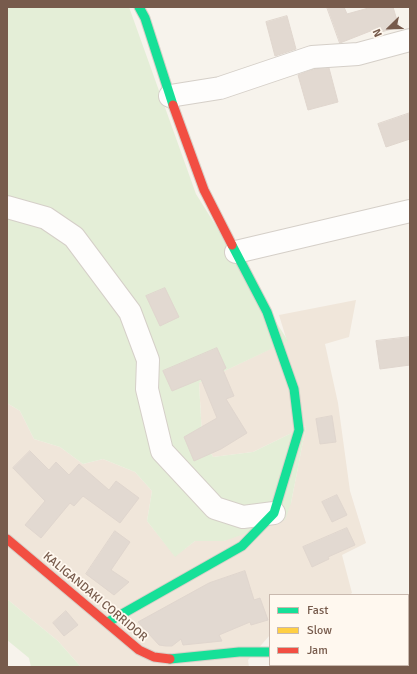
<!DOCTYPE html>
<style>
body{margin:0}
#map{position:relative;width:417px;height:674px;overflow:hidden;background:#f7f3ec;font-family:Signika,sans-serif}
canvas{display:block}
.frame{position:absolute;inset:0;border:8px solid #775b4c;pointer-events:none}
.legend{position:absolute;left:269px;top:594px;width:140px;height:72px;box-sizing:border-box;background:#fff8ef;border:1px solid #c9b9ae;margin:0;padding:5px 7px;list-style:none;font-size:12px;color:#775b4c}
.legend li{display:flex;align-items:center;gap:8px;height:20px}
.legend b{width:20px;border:1px solid #c9b9ae}
.north{position:absolute;left:369px;top:8px;width:40px;height:40px;-webkit-text-stroke:3px #fff8ef;paint-order:stroke;rotate:247deg;font-size:11px;font-weight:700;line-height:16px;text-align:center;color:#775b4c}
.north::after{content:'';display:block;margin:auto;width:14px;height:18px;background:#775b4c;clip-path:polygon(50% 0,100% 100%,50% 72%,0 100%)}
</style>
<div id="map">
<canvas width="417" height="674"></canvas>
<div class="frame"></div>
<ul class="legend">
<li><b style="height:5px;background:#16e098"></b>Fast</li>
<li><b style="height:5px;background:#ffcf43"></b>Slow</li>
<li><b style="height:5px;background:#f24e42"></b>Jam</li>
</ul>
<div class="north">N</div>
</div>
<script>
const g = document.querySelector('canvas').getContext('2d');
g.lineJoin = 'round';
function paint(path, color) { g.fillStyle = color; g.fill(path, 'evenodd'); }
function strokePath(path, color, width, dash) { g.strokeStyle = color; g.lineWidth = width; g.lineCap = dash ? 'butt' : 'round'; g.setLineDash(dash || []); g.stroke(path); }
function label(font, color, halo, rows, align = 'center') {
  g.font = font + ' Signika,sans-serif'; g.lineWidth = 3.5; g.setLineDash([]); g.textBaseline = 'middle'; g.strokeStyle = halo; g.fillStyle = color; for (const [text, x, y, turn = 0] of rows) {
    g.save(); g.translate(x, y); g.rotate((+turn || 0) * Math.PI / 180); g.textAlign = isNaN(turn) ? turn : align; if (halo) g.strokeText(text, 0, 0); g.fillText(text, 0, 0); g.restore();
  }
}
const residential = new Path2D(`
 M356,300L349,337L325,344L338,403L350,491L366,543L342,555L352,593L349,595H270V635L248,660L249,667H81L58,641L7,599V403L20,411L34,439L60,447L83,464L103,459L135,472L152,491L147,521L175,556L195,541H224L291,503L306,426L253,452L213,457L202,436L199,383L287,341L279,315Z`);
const green = new Path2D(`
 M7,7H129L196,194L288,341L199,383L202,436L213,457L253,452L306,426L291,503L285,520L224,541H195L175,557L147,521L152,491L135,472L103,459L83,464L60,447L34,439L20,411L7,403Z
 M7,599L58,641L81,667H31L29,658L7,640Z`);
const building = new Path2D(`
 M327,7H344L347,14L372,7H393L399,27L374,34L373,30L340,43Z
 M287,16L296,49L275,56L266,22Z
 M329,68L338,102L308,110L298,75L314,69Z
 M410,113V139L386,147L378,124Z
 M165,288L179,317L160,326L146,296Z
 M410,337V365L380,369L376,341Z
 M217,348L226,368L223,370L234,396L226,399L247,433L221,449L194,461L184,437L217,418L201,379L172,391L163,371Z
 M332,416L336,442L320,444L316,419Z
 M30,451L49,470L56,462L69,475L79,464L109,490L116,481L139,498L120,523L83,496L74,506L70,503L41,538L25,525L45,501L13,468Z
 M337,495L347,515L332,522L322,502Z
 M347,528L355,545L328,557L329,559L312,567L303,547Z
 M115,531L130,542L111,570L129,582L114,595L86,574Z
 M245,571L254,600L260,598L268,620L251,625L250,622L219,635L222,641L183,645L181,639L172,646H166L159,645L138,622L209,583Z
 M66,611L78,625L64,636L53,623Z`);
const street = new Path2D(`
 M170,96L220,88L312,57L358,54L410,40
 M7,207L46,218L74,237L130,312L148,360L147,389L162,451L215,508L243,517L274,513
 M236,252L410,211`);
const fast = new Path2D(`
 M139,7L145,18L173,105
 M108,622L242,546L274,513L299,430L294,389L267,312L232,245
 M170,659L239,652H270`);
const slow = new Path2D(`
 M408,646H410`);
const jam = new Path2D(`
 M173,105L204,190L232,245
 M7,539L139,650L154,657L170,659`);
const streetNames = [
 ["KALIGANDAKI CORRIDOR",95,597,40]
];
paint(residential, '#f0e6da');
paint(green, '#e4eed7');
paint(building, '#e2d9d1');
strokePath(building, '#e0d6ce', 1);
strokePath(street, '#d5cfc8', 24);
strokePath(fast, '#d7d0c8', 11);
strokePath(slow, '#d7d0c8', 11);
strokePath(jam, '#d7d0c8', 11);
strokePath(street, '#fefdfc', 22);
strokePath(fast, '#16e098', 9);
strokePath(slow, '#ffcf43', 9);
strokePath(jam, '#f24e42', 9);
label('12px', '#775b4c', '#fff8ef', streetNames);
</script>
